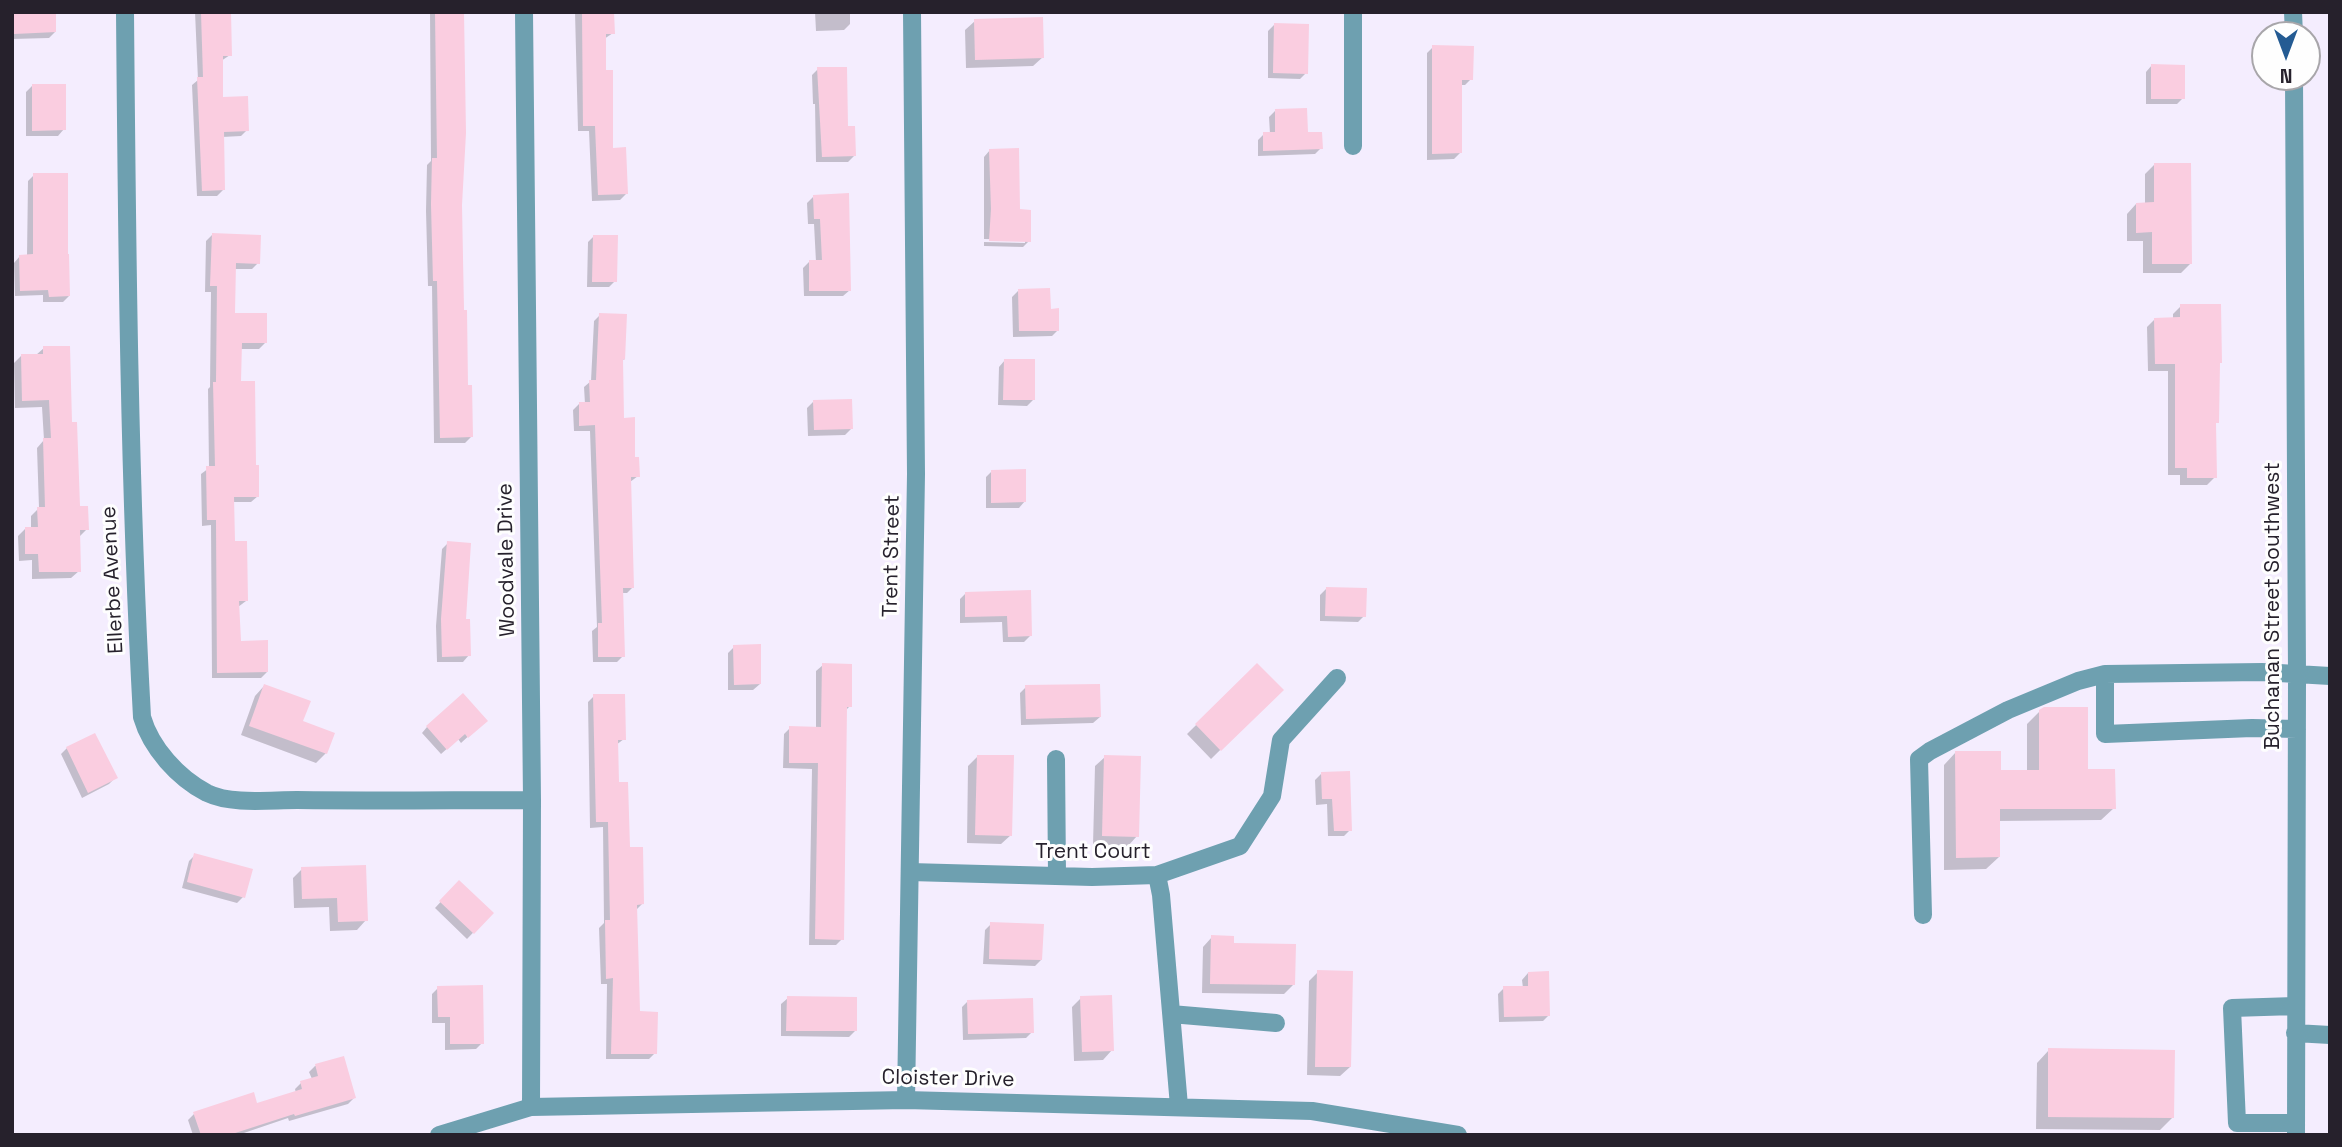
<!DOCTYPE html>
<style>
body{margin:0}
#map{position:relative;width:2342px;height:1147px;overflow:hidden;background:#f4edfe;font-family:"Space Grotesk",sans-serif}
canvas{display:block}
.frame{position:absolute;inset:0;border:14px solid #26212c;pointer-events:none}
.north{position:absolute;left:2251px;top:21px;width:70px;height:70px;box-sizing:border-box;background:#fefefe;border:2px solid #a8a6aa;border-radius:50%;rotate:180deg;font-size:19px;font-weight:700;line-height:28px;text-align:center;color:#26212c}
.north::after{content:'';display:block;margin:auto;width:24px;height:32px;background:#245b93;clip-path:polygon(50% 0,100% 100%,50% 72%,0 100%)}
</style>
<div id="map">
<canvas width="2342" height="1147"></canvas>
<div class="frame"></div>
<div class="north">N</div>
</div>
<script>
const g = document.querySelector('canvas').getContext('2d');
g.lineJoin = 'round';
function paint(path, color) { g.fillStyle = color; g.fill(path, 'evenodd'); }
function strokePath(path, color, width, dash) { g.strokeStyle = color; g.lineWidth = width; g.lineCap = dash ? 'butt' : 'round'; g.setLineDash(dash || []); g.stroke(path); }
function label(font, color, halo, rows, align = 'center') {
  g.font = font + ' "Space Grotesk",sans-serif'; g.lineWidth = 6; g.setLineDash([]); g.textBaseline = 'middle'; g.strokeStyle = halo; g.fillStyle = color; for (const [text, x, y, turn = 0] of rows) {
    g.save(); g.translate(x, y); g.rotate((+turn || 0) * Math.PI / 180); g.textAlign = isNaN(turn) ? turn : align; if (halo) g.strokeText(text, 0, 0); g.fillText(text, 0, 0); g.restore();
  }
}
const shadow = new Path2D(`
 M12,12H54L55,32L49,38L12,39Z
 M195,12H230V55L221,61L222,99L247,130L241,136L222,137L223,190L217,196H197L192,85L198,80Z
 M430,12H462L460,205L466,386L471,437L465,443H434L432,286H428L426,211L427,165L431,161Z
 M575,12H613V33L604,39V72L612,149L626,194L620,200L592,201L589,131H578Z
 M815,12H850V24L844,30L816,31Z
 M975,21L1043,57L1033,66L966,68L965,30Z
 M1274,25L1306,73L1300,79L1268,78V31Z
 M1433,47L1471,79L1465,85H1460L1461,152L1454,159L1427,160V53Z
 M2152,65L2183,98L2177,104H2146V72Z
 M818,69L846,128L854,156L848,162H816L815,104H813L812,75Z
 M32,86L64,129L58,136H26V92Z
 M1275,111L1306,134L1321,148L1315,154L1258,156V140L1264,134H1270L1269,117Z
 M990,150L1018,211L1029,241L1023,247L984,246V242L1025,243V240L984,239V157Z
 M2154,165L2191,263L2181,273H2143V241H2127V214L2136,204H2145V174Z
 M34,175L69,296L63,302H43V295L15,296L14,263L20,256H27L28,181Z
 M813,197L850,290L843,296H804L803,268L809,262H816L814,224H808L807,203Z
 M212,235L258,263L252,269H234L233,314L265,343L259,349H240L239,383L258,496L251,502H232L233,543L246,601L238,607L239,643L267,672L261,678H212L211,525L202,526L201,474L209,468L208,389L210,387L211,292H205L206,241Z
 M594,236L615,281L609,287H587L588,242Z
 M1018,291L1049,311L1058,330L1052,336L1013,337L1012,297Z
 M2181,306L2218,364L2217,422L2214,425L2215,477L2207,485H2180V475H2168V371H2148L2147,327L2155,319H2173V314Z
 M600,315L624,359L621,362L622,419L638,476L630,482L633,587L627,593H621L623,656L617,662H593L592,631L597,627L590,431H574L573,410L579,404H585L584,387L591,381L594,321Z
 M44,348L71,424L78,508L87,529L80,536L79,571L71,578L32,579V560L19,561L18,536L25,529H31V516L39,508L37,448L44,440L42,407L15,408L14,363L21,356L36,355Z
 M1005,360L1033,400L1027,406L998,405L999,367Z
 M813,402L851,429L845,435L808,436L807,408Z
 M992,471L1025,501L1019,508H986V477Z
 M448,543L469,655L463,662H437L436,626L442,549Z
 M1326,589L1364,616L1358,622L1320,621V595Z
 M1029,592L1030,636L1024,642H1003L1002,622L960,623V599L966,593Z
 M734,647L760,684L753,690H728V653Z
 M823,665L850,706L845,711L842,939L836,945H809L812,769L783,768L784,734L790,728L816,729V671Z
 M1257,665L1281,690L1211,759L1187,734Z
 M264,686L301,722L326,753L316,763L241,735L255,696Z
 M1026,687L1100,717L1093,723L1021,725L1020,693Z
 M594,696L624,739L616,745L617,784L628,849L642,904L636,910L638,1013L655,1053L649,1059H606L607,984H601L599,928L604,923L603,827L590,828L588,702Z
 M2040,711L2114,808L2101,820L1999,821V857L1986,869L1944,870V765L1956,752L1999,772H2027V724Z
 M485,721L461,743L458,739L441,754L422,733L427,727Z
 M94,735L115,778L109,784L82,798L61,754L67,748Z
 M978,756L1011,835L1001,844L967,843L968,766Z
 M1105,757L1137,836L1128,846L1093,845L1095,766Z
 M1321,774L1350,830L1344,836H1328L1327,804L1316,805L1315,780Z
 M195,855L243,897L237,903L182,888L189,861Z
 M302,869L366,920L357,930L330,931L329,907L294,908L293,878Z
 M459,882L492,913L467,939L435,908Z
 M991,924L1041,960L1035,966L983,964L985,930Z
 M1212,937L1232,944L1293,985L1284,994L1202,993L1203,947Z
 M1318,972L1350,1067L1340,1076L1307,1075L1309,981Z
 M1528,973L1549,1015L1543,1021L1499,1022L1498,994L1504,988H1523L1522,980Z
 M438,988L482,1043L476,1049L445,1050V1023H432V994Z
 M788,998L855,1031L849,1037L781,1036V1004Z
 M1081,998L1112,1050L1103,1060L1074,1061L1072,1007Z
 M968,1001L1032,1032L1026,1038L963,1040L962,1007Z
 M2049,1050L2173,1117L2160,1130L2036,1129L2037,1063Z
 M343,1058L354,1098L348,1104L289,1121L288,1118L238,1135H193L188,1120L194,1114L256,1105L296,1093L295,1089L301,1083L312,1079L309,1072L315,1066Z`);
const building = new Path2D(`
 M13,12H56V32L14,34Z
 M201,12H231L232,56H223V97L248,96L249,131L224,132L225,190L202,191L197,77H203Z
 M435,12H464L466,133L462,205L464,310H467L468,385H472L473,437L440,438L437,281H433L431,204L432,158H437Z
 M582,12H614L615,34H606V70H613V148L626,147L628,194L598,195L595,126H583Z
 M1043,17L1044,58L975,60L974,19Z
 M1274,23L1309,24L1308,74L1273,73Z
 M1432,45L1474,46L1473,80H1462V153L1432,154Z
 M2151,64L2185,65V99H2151Z
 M817,67H847L848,126H855L856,156L822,157Z
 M32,84H66V130L32,131Z
 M1307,108L1308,132H1322L1323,149L1263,151V132H1275V109Z
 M1019,148L1020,209L1031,210V242L989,241L991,209L989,149Z
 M2154,163H2191L2192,264H2152V232L2136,233V203L2154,202Z
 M33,173H68V254H69L70,296L49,297L48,290L20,291L19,255L33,254Z
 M849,193L851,291H809V260H822L820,219H814L813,195Z
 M212,233L261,235L260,264L236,263L235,313H267V343H242L241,381H255L256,465H259V497H234L235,541H247L248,601H239L241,641L268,640V672L217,673L216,520H207L206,466H215L213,382H216L217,286H210Z
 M593,235H618L617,282H592Z
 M1050,288L1051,309L1059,308V331H1019L1018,289Z
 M2180,304H2221L2222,363H2220L2219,423H2216L2217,478H2187V468H2175V364H2155L2154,318L2180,317Z
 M599,313L627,314L625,360L623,359L624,418L635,417V457H639L640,477H631L634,588H623L625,657H598V623H602L595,425L579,426V402H590L589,380H596Z
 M43,346H70L72,422H77L80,506H88L89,530H80L81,572H39L38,554H25V527H38L37,507H45L43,438H51L49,400L22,401L21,354H43Z
 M1004,359H1035V400H1003Z
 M852,399L853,429L814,430L813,400Z
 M1026,469V502L991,503V470Z
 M447,541L471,543L466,619H470L471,656L442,657L441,619Z
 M1326,587L1367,588L1366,617L1325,616Z
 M1031,590L1032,636L1008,637L1007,616L965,617V592Z
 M761,644V684L734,685L733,645Z
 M822,663L852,664V707H847L844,940L815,939L818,763H789V726L821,727Z
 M1257,663L1284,690L1221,751L1195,724Z
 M264,684L311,701L303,721L335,733L327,754L249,726Z
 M1100,684L1101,717L1026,719L1025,685Z
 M463,693L488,721L468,738L465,734L447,750L426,726Z
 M593,694H625L626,740H618L619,782H628L630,847H643L644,904L637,905L640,1011L658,1012L657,1054H611L613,978L606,979L605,920H610L608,822H596Z
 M2044,707H2088V769H2115L2116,809H2000V857L1956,858L1955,751H2001V770H2039V710Z
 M95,733L118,778L88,793L66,747Z
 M977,755H1014L1012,836L975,835Z
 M1104,755L1141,756L1139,837L1102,836Z
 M1350,771L1352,831H1334L1332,799H1322L1321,772Z
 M194,853L253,869L245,898L187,882Z
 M366,865L368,921L338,922L337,898L302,899L301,867Z
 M459,880L494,913L474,934L439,901Z
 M990,922L1044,924L1042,960L989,959Z
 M1211,935L1234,936V943L1296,944L1295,985L1210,984Z
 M1317,970L1353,971L1351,1067H1315Z
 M1549,971L1550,1016L1504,1017L1503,986H1528V972Z
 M483,985L484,1044H450V1017H438L437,986Z
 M1112,995L1114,1051L1082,1052L1080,996Z
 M787,996L857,997V1031H786Z
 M1033,998L1034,1033L968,1034L967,1000Z
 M2048,1048L2175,1050L2174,1118L2048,1117Z
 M344,1056L356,1098L295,1116L294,1114L229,1135H201L193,1112L254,1092L257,1103L302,1089L300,1081L318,1076L315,1064Z`);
const minor = new Path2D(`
 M125,12C127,248 129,482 142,717C151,748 178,778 207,793C232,805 269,800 297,800C375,801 454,800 532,800
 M524,12L532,800L531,1107
 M1353,12V146
 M2293,12L2294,35
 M2294,77L2297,675L2296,1135
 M2105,674V734L2252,728L2297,729
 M1056,759L1057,875
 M910,872L1092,877L1157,875L1240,846L1272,796L1281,740L1337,678
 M1157,875L1161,895L1179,1106
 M1923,915L1919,759L1930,751L2008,710L2078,681L2105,674L2262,672L2330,676
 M2295,1006L2232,1008L2237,1123H2295
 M1171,1014L1276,1023
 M2295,1033L2330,1035
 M906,1100L916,474L912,12
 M439,1135L531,1107L906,1100L1312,1111L1458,1135`);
const streetNames = [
 ["Trent Street",892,556,-89],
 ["Woodvale Drive",507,560,-91],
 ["Ellerbe Avenue",113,580,-93],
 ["Buchanan Street Southwest",2273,606,-90],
 ["Trent Court",1093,852],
 ["Cloister Drive",948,1079,1]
];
paint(shadow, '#0003');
paint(building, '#facde0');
strokePath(minor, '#6ea0b0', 18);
label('21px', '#26212c', '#fefefe', streetNames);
</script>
